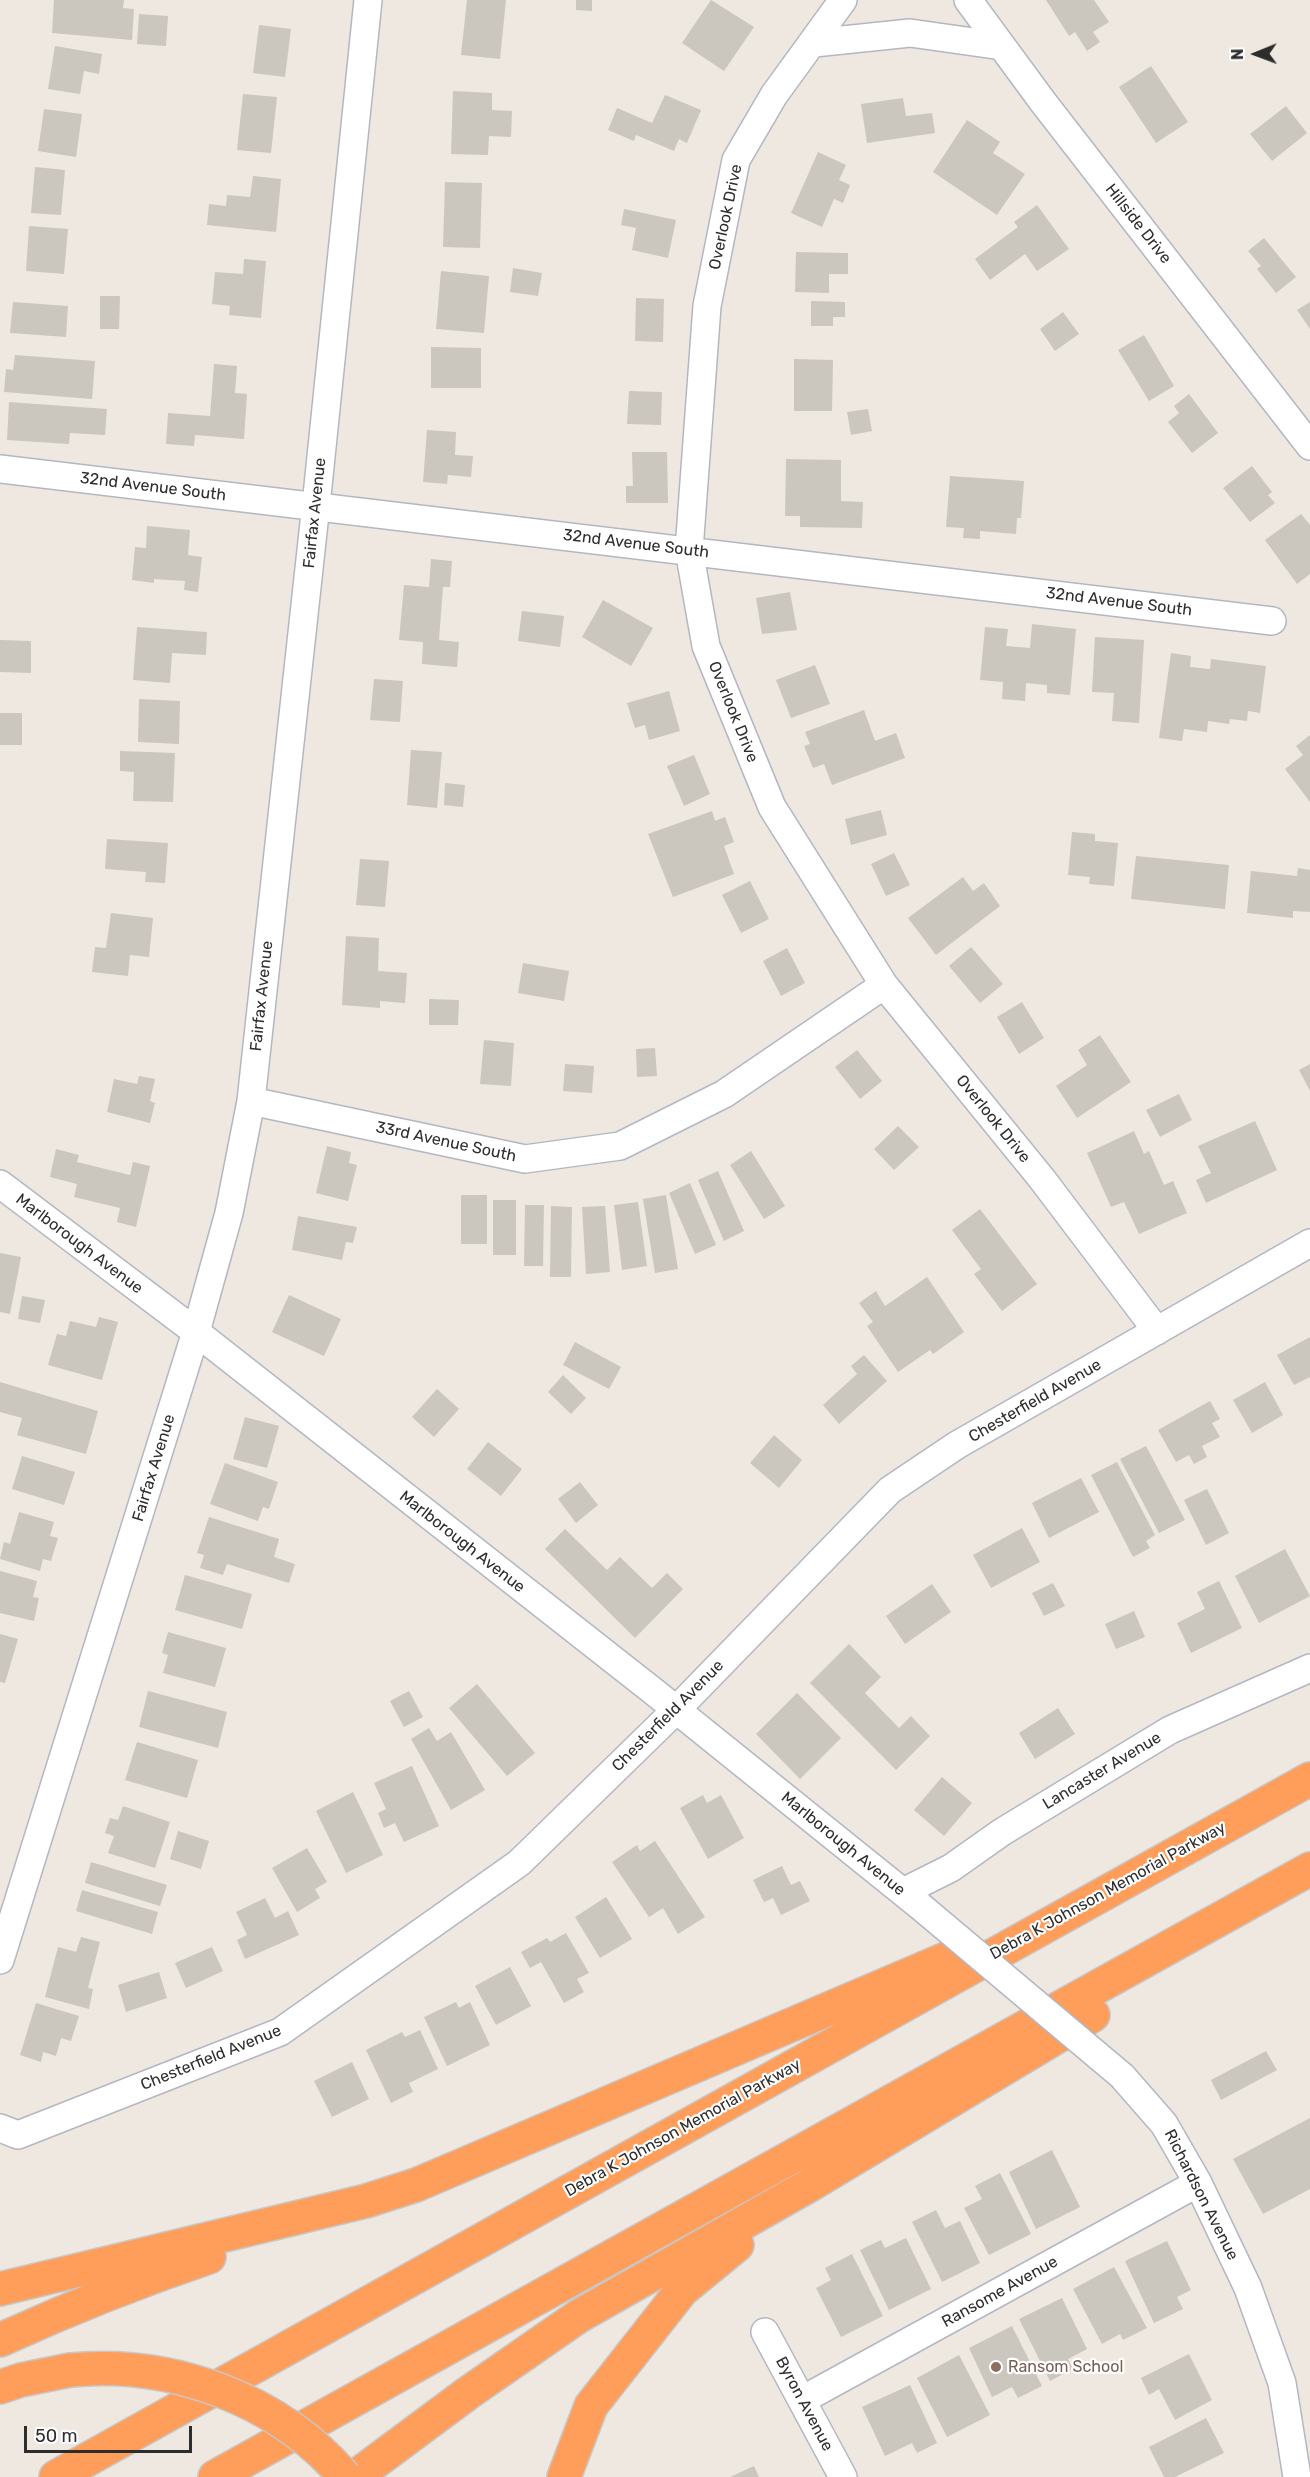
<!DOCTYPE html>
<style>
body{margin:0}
#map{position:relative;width:1310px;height:2477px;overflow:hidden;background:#efe8e0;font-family:Rubik,sans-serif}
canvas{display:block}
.north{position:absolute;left:1226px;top:24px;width:60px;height:60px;-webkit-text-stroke:4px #fff;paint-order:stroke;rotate:269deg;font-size:16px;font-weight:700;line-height:24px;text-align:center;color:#2d2d2d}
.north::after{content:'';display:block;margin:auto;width:21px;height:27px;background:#2d2d2d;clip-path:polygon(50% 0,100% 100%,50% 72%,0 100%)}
.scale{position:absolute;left:24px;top:2426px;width:168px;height:27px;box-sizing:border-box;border:3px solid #2d2d2d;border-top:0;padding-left:8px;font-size:18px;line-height:21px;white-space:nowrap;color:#2d2d2d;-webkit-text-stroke:4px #fff;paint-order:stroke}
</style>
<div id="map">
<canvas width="1310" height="2477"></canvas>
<div class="north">N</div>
<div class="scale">50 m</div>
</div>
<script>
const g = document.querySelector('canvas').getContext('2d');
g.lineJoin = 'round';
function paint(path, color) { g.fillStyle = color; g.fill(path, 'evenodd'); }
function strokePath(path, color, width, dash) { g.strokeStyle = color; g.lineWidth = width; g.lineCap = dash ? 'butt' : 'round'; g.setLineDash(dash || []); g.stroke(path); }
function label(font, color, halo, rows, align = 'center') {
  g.font = font + ' Rubik,sans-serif'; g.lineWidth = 4.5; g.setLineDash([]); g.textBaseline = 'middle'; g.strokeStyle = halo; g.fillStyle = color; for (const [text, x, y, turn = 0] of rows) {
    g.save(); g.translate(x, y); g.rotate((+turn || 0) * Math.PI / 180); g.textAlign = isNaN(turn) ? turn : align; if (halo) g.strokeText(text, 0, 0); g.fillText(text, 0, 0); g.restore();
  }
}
const building = new Path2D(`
 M54,0H124L123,8L134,9L132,40L52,33Z
 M467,0H506L500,59L461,55Z
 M576,0H592V11L576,10Z
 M711,0L754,27L724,71L682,43Z
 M1046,0H1094L1109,22L1093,32L1100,42L1087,51L1075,32L1069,36Z
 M139,14L168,16L166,46L137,44Z
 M259,25L291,29L285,77L253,73Z
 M55,46L102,54L99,74L84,71L80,94L48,89Z
 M1151,66L1188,122L1156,143L1119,87Z
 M453,91L492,93V110L512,111L511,137L489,136L488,155L451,154Z
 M243,94L277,97L271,153L237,150Z
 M665,95L701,110L687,143L679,139L674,151L636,135L634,141L608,130L617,108L652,123Z
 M903,98L906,116L932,113L935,133L867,143L861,104Z
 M1286,106L1307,133L1272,161L1250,134Z
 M44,109L82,114L76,157L38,151Z
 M967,120L1000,142L993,153L1025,174L997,215L933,172Z
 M818,152L846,165L839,180L850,185L843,203L834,199L822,227L791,213Z
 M35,167L65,170L61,215L31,213Z
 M253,176L281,179L276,232L207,225L209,204L226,206L227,195L250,197Z
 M445,182L482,183L480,248L443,247Z
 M1037,205L1069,249L1037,271L1025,254L990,280L975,259L1018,227L1014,222Z
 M624,209L676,220L668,258L632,250L636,228L621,225Z
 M29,226L68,229L64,274L26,271Z
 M1264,238L1296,277L1276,293L1257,269L1261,266L1248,251Z
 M796,252L848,253V274H829V293L795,292Z
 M244,259L266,261L261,318L229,315L230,306L212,304L215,272L243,274Z
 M513,268L542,273L538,296L510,292Z
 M441,271L489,276L484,333L436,329Z
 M100,296H120L119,329H100Z
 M636,298L664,299L663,342L635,341Z
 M811,301L845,302V317H833V326H811Z
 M13,302L68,306L66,337L10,333Z
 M1310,302V329L1297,310Z
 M1063,312L1079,334L1055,351L1040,329Z
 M1144,335L1174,386L1149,401L1118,350Z
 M431,347L481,348V388H431Z
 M15,355L95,361L92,399L4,392L6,369L13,370Z
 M794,359L833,360L832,411H794Z
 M214,364L237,366L235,393L247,394L244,439L195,435L194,446L166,444L168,413L210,416Z
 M629,391L662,392L661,425L627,424Z
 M1189,394L1218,433L1192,453L1168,422L1179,413L1174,406Z
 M9,402L107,409L105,435L70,433L69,444L7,440Z
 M868,409L872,431L851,435L847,412Z
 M427,430L456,432L455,455L473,456L471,477L448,475L447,484L423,482Z
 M632,452H667L668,503H626V486H633Z
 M786,459L841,460V501L863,502L862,528L800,527V516H785Z
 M1252,466L1272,492L1268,495L1275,503L1250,522L1223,488Z
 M950,476L1024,481L1021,518H1017L1016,534L980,531V539L963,538L964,528L946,527Z
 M1301,514L1310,525V574L1297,584L1265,540Z
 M147,526L190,530L188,555L202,557L198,592L184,590L185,581L154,579V583L132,580L135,547L146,548Z
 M431,559L452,561L450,587H443L439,640L459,642L457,667L422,664L423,642L399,640L404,585L429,587Z
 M790,592L797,630L762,634L756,598Z
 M603,600L653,628L631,666L582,637Z
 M522,611L564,616L560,647L518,641Z
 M1032,624L1076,629L1070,695L1047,693V685L1026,683L1025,701L1002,699L1003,682L980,680L985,627L1008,629L1006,646L1030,648Z
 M137,627L207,632L206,655L172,653L170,683L133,680Z
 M1095,637L1144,640L1139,723L1112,721L1114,693L1092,692Z
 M0,640L31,641V673L0,672Z
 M1171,653L1191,656L1190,667L1210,669L1211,659L1266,666L1260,713L1248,711L1247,721L1230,719L1229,724L1208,721L1207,732L1184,729L1182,741L1159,738Z
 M815,665L830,704L791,718L776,680Z
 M374,679L403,681L400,722L370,720Z
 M669,691L680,731L649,740L645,725L635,728L627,703Z
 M139,699L180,701L179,744L138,742Z
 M864,710L875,741L896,733L905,758L832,785L824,764L813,768L804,746L810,744L805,732Z
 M0,713H22V745H0Z
 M1310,735V802L1285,769L1303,755L1296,746Z
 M411,750L442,752L437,808L407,805Z
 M120,751L175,753L173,802L133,801L134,772L120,771Z
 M694,755L710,794L684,806L667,766Z
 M445,783L465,785L463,807L444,805Z
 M881,810L887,835L851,845L845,819Z
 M712,811L715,821L725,817L734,842L724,846L734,874L673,897L648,834Z
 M1072,832L1095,834V841L1118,843L1114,886L1089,884L1090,877L1068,875Z
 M107,839L168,843L165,883L145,882L146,872L105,869Z
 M894,853L910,885L886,896L871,864Z
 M1136,856L1229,865L1225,909L1131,899Z
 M360,859L389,861L385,907L356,905Z
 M1298,868L1310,870V912L1293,911V918L1247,913L1251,871L1297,876Z
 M963,877L973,891L984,883L1000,906L936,955L908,918Z
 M750,881L769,919L741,933L722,895Z
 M111,913L153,918L149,957L130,955L128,976L92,972L95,947L106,948Z
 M346,936L379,938L378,971L407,973L405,1003L380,1001V1008L342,1005Z
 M971,947L1003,984L980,1003L949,966Z
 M787,948L805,983L781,996L763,961Z
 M523,963L569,971L564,1001L518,993Z
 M429,999L459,1000L458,1025H429Z
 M1022,1002L1044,1038L1019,1054L997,1017Z
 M1100,1035L1131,1082L1077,1118L1056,1086L1087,1065L1078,1050Z
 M484,1040L514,1043L511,1086L480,1084Z
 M655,1048L657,1076L637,1077L636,1049Z
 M857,1050L882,1081L860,1099L835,1067Z
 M565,1064L594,1066L592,1093L563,1091Z
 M1310,1064V1091L1299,1070Z
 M139,1076L155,1079L150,1101L155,1103L150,1123L107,1112L114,1079L137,1084Z
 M1179,1094L1192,1120L1160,1137L1146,1110Z
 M1255,1121L1277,1170L1206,1203L1196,1180L1211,1173L1198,1146Z
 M898,1126L919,1147L894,1170L874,1149Z
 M1134,1131L1144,1154L1149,1151L1164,1185L1173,1181L1187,1213L1139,1234L1124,1202L1111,1207L1087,1153Z
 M327,1146L351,1152L349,1163L357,1165L348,1201L316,1193Z
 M56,1149L79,1155L77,1162L130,1175L133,1162L150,1166L136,1227L117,1222L120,1208L74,1197L77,1184L50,1177Z
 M751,1151L785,1206L764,1219L730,1165Z
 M718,1171L744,1231L724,1241L698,1180Z
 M690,1183L716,1245L695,1254L669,1193Z
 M461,1195H487V1244H461Z
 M666,1195L678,1269L655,1273L643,1199Z
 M493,1200H516V1255H493Z
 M638,1202L647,1266L622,1270L614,1205Z
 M525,1205H544L543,1266H524Z
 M551,1206L572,1207L571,1277H550Z
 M605,1206L610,1272L586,1274L582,1207Z
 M980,1209L1037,1284L1002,1311L974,1274L981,1269L952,1230Z
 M298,1216L357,1227L353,1243L346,1242L342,1260L292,1250Z
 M0,1253L21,1257L10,1314L0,1312Z
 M927,1277L964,1332L933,1354L930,1350L898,1372L867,1326L873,1322L859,1303L876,1291L885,1306Z
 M289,1295L341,1319L324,1356L272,1332Z
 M22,1296L45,1300L40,1323L18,1319Z
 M99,1317L118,1322L102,1380L48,1365L57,1334L66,1336L70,1321L96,1327Z
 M1310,1337V1377L1294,1385L1277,1355Z
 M575,1342L621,1367L609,1389L563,1365Z
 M864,1355L887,1381L839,1424L823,1405L857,1374L851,1366Z
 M563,1375L586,1398L571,1414L548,1392Z
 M0,1382L98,1411L86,1454L17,1435L22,1418L0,1412Z
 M1265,1382L1283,1415L1252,1433L1233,1400Z
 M437,1389L459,1409L434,1437L412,1417Z
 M1210,1401L1220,1419L1212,1423L1220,1437L1202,1446L1207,1457L1194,1464L1189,1455L1176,1462L1158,1430Z
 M245,1417L279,1426L267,1468L233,1459Z
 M774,1435L802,1460L779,1488L750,1463Z
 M488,1442L522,1469L501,1496L467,1469Z
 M1146,1446L1185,1520L1159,1533L1120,1459Z
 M22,1456L75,1472L64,1505L12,1489Z
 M1117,1462L1155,1535L1146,1541L1150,1548L1133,1557L1091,1475Z
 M225,1463L278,1482L269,1509L263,1507L258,1521L210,1504Z
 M1081,1478L1099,1512L1049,1538L1032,1503Z
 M580,1482L598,1505L576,1523L558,1499Z
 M1207,1489L1229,1533L1206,1545L1184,1500Z
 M19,1512L54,1522L50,1536L58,1538L51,1561L43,1559L40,1571L0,1559L4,1542L10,1544Z
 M209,1517L279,1539L274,1557L295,1564L289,1583L227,1564L223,1575L200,1568L204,1555L197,1553Z
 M1022,1528L1040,1562L991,1588L973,1555Z
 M565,1529L607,1570L620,1557L652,1588L667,1573L683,1589L635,1638L545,1549Z
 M1285,1549L1310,1596L1259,1623L1235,1576Z
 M0,1571L37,1581L33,1597L39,1598L34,1621L0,1613Z
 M185,1575L252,1594L242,1629L175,1610Z
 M1219,1581L1242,1628L1191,1653L1177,1623L1205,1609L1197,1592Z
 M1053,1583L1065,1606L1044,1616L1032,1593Z
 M932,1584L951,1612L905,1644L886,1616Z
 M1134,1611L1145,1637L1116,1649L1105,1624Z
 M168,1632L226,1648L215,1687L163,1673L168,1655L162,1653Z
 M0,1634L18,1639L5,1683L0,1682Z
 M849,1644L881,1677L865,1693L899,1728L911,1716L930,1736L896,1770L810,1683Z
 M477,1684L535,1753L507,1776L449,1708Z
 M148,1691L227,1712L218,1748L139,1727Z
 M409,1691L423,1717L404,1727L390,1701Z
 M797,1693L841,1738L800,1779L756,1734Z
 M1058,1708L1075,1734L1035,1759L1019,1733Z
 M429,1728L437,1741L451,1732L485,1790L451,1810L411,1739Z
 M137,1742L198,1760L187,1798L125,1780Z
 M412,1766L439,1826L404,1842L395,1823L384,1828L378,1813L386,1809L374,1783Z
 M942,1777L972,1803L944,1836L914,1810Z
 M353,1792L383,1855L346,1873L316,1811Z
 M703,1795L707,1803L721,1795L744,1838L708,1859L680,1808Z
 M123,1806L170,1822L155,1868L108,1853L114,1836L105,1833L110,1818L118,1820Z
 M178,1831L209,1841L201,1869L170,1859Z
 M655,1841L705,1917L678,1934L663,1908L649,1917L612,1862L637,1845L640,1851Z
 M307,1848L327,1882L315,1889L320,1898L297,1912L272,1868Z
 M91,1862L167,1885L160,1906L85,1883Z
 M782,1866L791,1885L800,1881L810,1901L781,1915L773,1898L764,1902L753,1880Z
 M82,1890L158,1912L152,1934L76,1911Z
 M606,1897L632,1939L600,1958L575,1917Z
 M265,1898L275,1918L288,1911L299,1935L245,1959L237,1940L247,1935L236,1912Z
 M566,1933L589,1973L577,1979L584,1992L564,2003L541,1962L530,1968L521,1952L547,1938L550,1942Z
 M81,1937L100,1942L88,1988L93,1989L89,2009L45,1997L58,1947L76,1952Z
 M212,1947L223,1971L186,1988L175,1963Z
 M510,1967L531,2006L496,2025L475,1986Z
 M159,1972L167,1998L126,2012L118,1985Z
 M456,2002L459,2008L470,2002L490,2045L447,2066L424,2017Z
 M36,2003L79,2016L71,2041L61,2038L56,2056L43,2052L41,2062L20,2055Z
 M420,2030L438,2069L409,2083L413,2092L391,2103L366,2050L402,2032L405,2037Z
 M1266,2051L1277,2070L1221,2100L1211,2080Z
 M352,2062L369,2099L332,2117L314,2081Z
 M1310,2118V2189L1263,2214L1233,2159Z
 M1052,2150L1080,2207L1036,2229L1009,2172Z
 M1000,2173L1031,2234L989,2255L964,2208L982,2199L975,2186Z
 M936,2210L945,2228L960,2221L980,2263L942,2282L912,2222Z
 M906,2238L931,2289L889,2310L860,2250L881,2240L885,2248Z
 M1167,2241L1191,2290L1177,2297L1183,2309L1154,2323L1125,2261Z
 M852,2254L883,2316L841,2337L816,2288L831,2280L825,2268Z
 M1114,2267L1147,2328L1123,2340L1120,2334L1102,2344L1073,2289Z
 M1062,2298L1087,2349L1068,2359L1073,2369L1050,2381L1019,2319Z
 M1012,2326L1042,2386L1018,2398L1012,2387L992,2397L969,2348Z
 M1189,2354L1212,2400L1175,2420L1159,2389L1149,2395L1141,2378Z
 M959,2355L990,2415L947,2437L917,2378Z
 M910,2385L937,2443L917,2453L912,2443L885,2456L862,2407Z
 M1206,2418L1224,2453L1175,2477H1164L1149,2447Z
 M754,2466L759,2477H730Z`);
const minor = new Path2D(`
 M843,0L774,95L736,160L707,306L689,550L706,646L772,807L884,985L1042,1179L1157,1331
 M968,0L1043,102L1310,446
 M814,43L910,33L1002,46
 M0,469L1272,621
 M251,1101L525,1159L620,1146L724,1094L884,985
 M0,1184L196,1332L653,1691L920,1906
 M903,1892L951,1868L1002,1832L1170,1730L1310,1668
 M0,1960L196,1332L229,1213L251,1101L318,486L368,0
 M1122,2076L1164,2124L1198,2183L1248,2288L1282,2383L1297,2477
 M0,2128L18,2135L280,2032L519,1863L676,1710L890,1490L957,1445L1310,1243
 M765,2332L843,2477
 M802,2400L1198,2183`);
const highway = new Path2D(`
 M0,2289L366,2201L416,2185L955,1955
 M0,2340C68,2309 138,2281 209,2257
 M0,2387L21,2380L70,2370
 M56,2477L1310,1779
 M215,2477L1310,1869
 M355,2477L468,2393L579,2316L808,2186L1093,2015
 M564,2477L591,2406L682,2290L737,2245`);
const minorBridge = new Path2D(`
 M920,1906L1122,2076`);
const highwayBridge = new Path2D(`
 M70,2370C172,2360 278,2399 345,2477`);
const markers = [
 [996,2367,6,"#8d6e63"]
];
const streetNames = [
 ["Overlook Drive",726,217,-78],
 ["Hillside Drive",1138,224,52],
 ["32nd Avenue South",153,487,7],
 ["Fairfax Avenue",315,513,-84],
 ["32nd Avenue South",636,544,7],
 ["32nd Avenue South",1119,602,7],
 ["Overlook Drive",733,712,68],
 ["Fairfax Avenue",262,996,-84],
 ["Overlook Drive",993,1119,51],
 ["33rd Avenue South",446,1142,12],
 ["Marlborough Avenue",79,1244,37],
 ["Chesterfield Avenue",1035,1401,-30],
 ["Fairfax Avenue",154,1468,-73],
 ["Marlborough Avenue",462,1542,38],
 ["Chesterfield Avenue",668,1716,-45],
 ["Lancaster Avenue",1102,1771,-31],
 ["Marlborough Avenue",843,1844,39],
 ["Debra K Johnson Memorial Parkway",1108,1891,-29],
 ["Chesterfield Avenue",211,2058,-22],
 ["Debra K Johnson Memorial Parkway",683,2128,-29],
 ["Richardson Avenue",1201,2195,63],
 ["Ransome Avenue",1000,2292,-29],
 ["Byron Avenue",804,2404,62]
];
const educationNames = [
 ["Ransom School",1008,2367]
];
paint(building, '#cbc6be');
strokePath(minor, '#b3b7c1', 30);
strokePath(highway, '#c8c8c8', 36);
strokePath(minor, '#fff', 27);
strokePath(highway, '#ff9d5b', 33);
strokePath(minorBridge, '#b3b7c1', 30, []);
strokePath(highwayBridge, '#c8c8c8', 36, []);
strokePath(minorBridge, '#fff', 27);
strokePath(highwayBridge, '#ff9d5b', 33);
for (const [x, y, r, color] of markers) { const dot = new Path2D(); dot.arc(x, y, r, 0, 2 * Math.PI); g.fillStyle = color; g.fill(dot); strokePath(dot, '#fff', 2); }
label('16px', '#2d2d2d', '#fff', streetNames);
label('16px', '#785e54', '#fff', educationNames, 'left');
</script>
